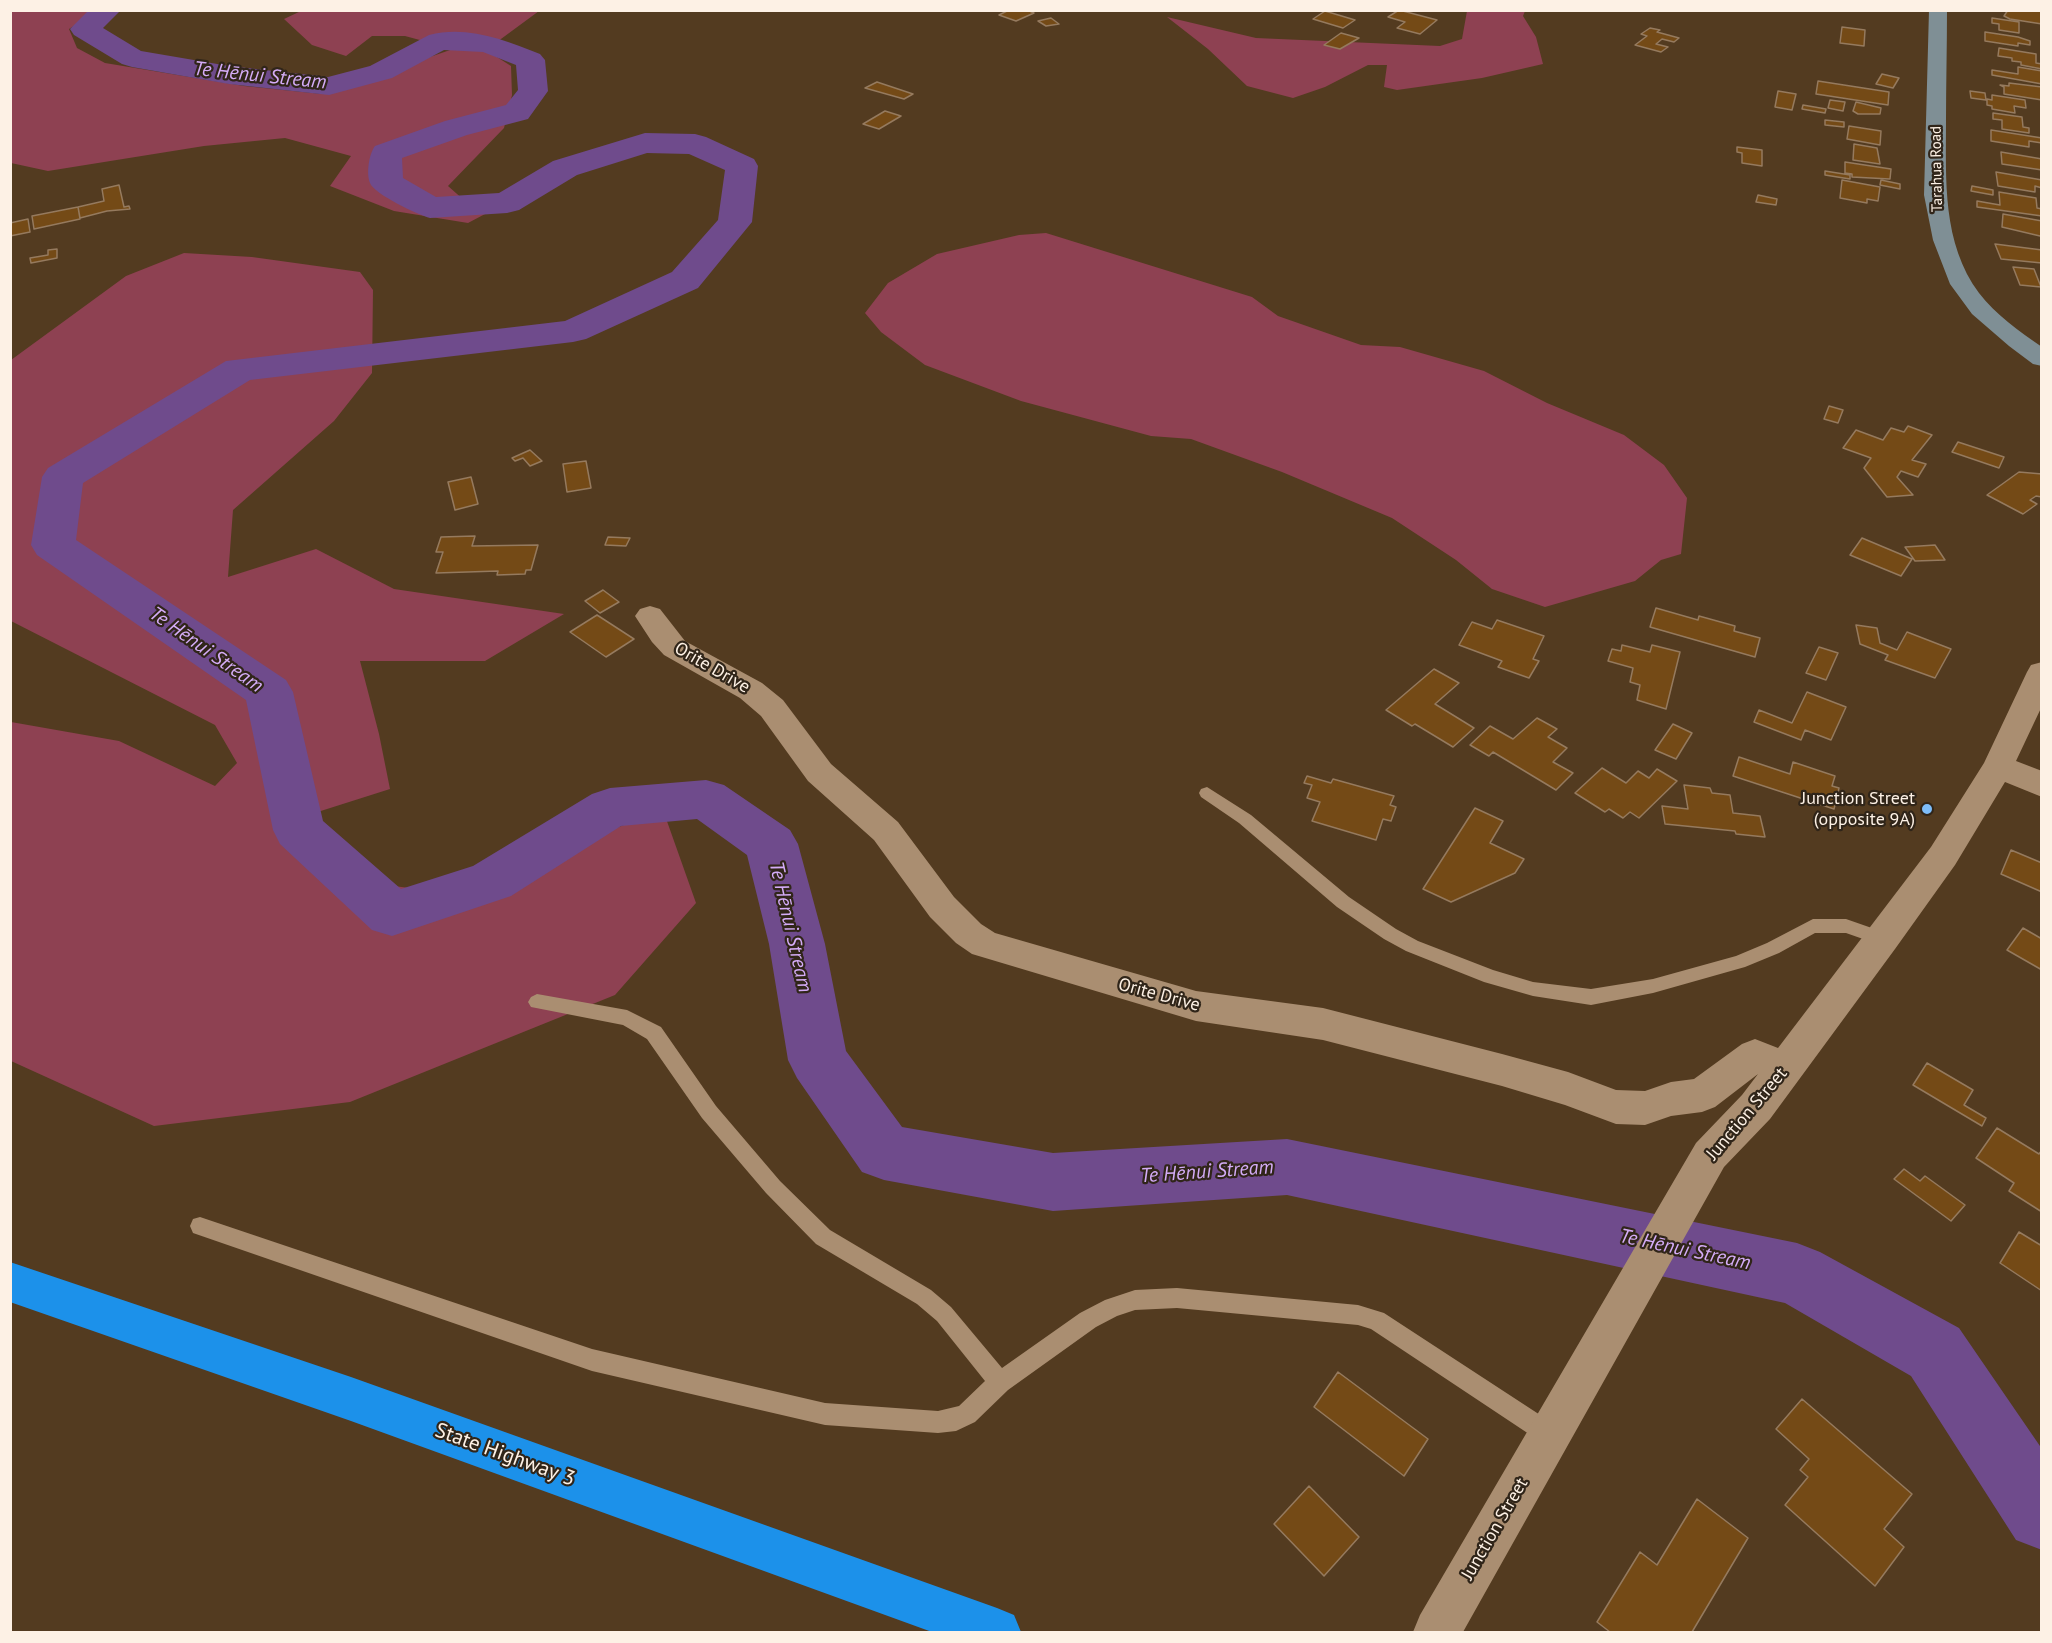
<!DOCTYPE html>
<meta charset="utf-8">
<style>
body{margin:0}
#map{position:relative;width:2052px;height:1643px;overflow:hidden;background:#533b20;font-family:"PT Sans",sans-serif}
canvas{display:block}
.frame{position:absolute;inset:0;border:12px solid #fdf1e5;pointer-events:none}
</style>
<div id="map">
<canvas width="2052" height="1643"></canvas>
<div class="frame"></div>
</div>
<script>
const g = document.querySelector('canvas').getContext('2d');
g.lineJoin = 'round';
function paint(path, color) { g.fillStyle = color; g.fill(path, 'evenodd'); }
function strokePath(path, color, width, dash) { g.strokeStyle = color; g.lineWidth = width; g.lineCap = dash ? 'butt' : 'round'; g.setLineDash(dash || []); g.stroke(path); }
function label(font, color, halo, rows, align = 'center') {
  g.font = font + ' "PT Sans",sans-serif'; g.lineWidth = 4.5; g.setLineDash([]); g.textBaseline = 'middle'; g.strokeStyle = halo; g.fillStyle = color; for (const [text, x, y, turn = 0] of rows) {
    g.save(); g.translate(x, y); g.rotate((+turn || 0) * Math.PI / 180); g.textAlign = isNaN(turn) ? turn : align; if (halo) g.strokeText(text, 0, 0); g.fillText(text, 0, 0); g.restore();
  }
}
const green = new Path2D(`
 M10,11H97L69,29L77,48L105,63L244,86L322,94L357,86L401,67L453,49L405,36H372L346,56L312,45L284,19L301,11H539L486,50L511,66L512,95L504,128L448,186L465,201L521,195L468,223L394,211L330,186L351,156L285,138L204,146L48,171L11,163Z
 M1467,11H1525L1523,16L1536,37L1543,64L1482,78L1397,90L1384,87L1387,65H1368L1325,87L1293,98L1247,86L1208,49L1167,17L1256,38L1440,46L1462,39Z
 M1046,233L1252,297L1278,316L1361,345L1400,347L1484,371L1547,403L1624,435L1664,465L1687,498L1681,554L1661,560L1635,581L1545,607L1492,589L1456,560L1392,518L1282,472L1191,439L1151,436L1021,401L925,365L881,332L865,313L888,283L937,254L1019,235Z
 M184,253L252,257L360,272L373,290L372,373L334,421L233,510L228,577L316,549L394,589L564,614L485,661H360L379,734L390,789L305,816L369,883L434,891L512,868L663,810L696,903L615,995L350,1102L154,1126L11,1061V722L119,741L215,786L237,763L215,725L11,621V360L126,276Z`);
const river = new Path2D(`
 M89,10H121L103,28L141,51L229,66L328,77L370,66L429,35C467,25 505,40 540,54L545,60L548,91L528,119L467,135L402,158L403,178L436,197L499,193L553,161L645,133L695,134L706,137L754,159L758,166L752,222L698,288L586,339L573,342L250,380L83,483L76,540L286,680L293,692L323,821L401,889L473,866L592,794L610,788L706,780L724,785L790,830L798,844L825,944L846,1051L902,1127L1053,1153L1287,1139L1797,1243L1820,1252L1959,1328L2042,1449V1550L2016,1540L1911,1376L1785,1303L1287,1195L1053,1211L884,1180L862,1172L797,1078L788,1060L769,944L747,855L697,819L621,826L511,896L392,936L372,930L280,844L273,830L246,700L37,555L31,545L42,477L48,468L226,361L565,321L672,272L718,220L725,170L689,154L647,153L577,175L519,210L507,213L430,218C418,215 374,194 370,183C366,173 369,154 375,146L445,121L506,105L518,90L516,65L483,52L444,50L392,78L329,95L229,84L132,67L122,64L74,35L70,29Z`);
const building = new Path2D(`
 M1009,10H1027L1034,13L1016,21L999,15Z
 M1399,10L1437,20L1420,34L1397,28L1405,22L1388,17Z
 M2008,10L2042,11V24L2010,19L2004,16Z
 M1325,11L1355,20L1343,28L1313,19Z
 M1051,18L1059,24L1046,26L1038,21Z
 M1992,18L2019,22V33L1999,30V24L1992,23Z
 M1842,27L1865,30L1864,46L1840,43Z
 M1650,28L1660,30L1657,32L1679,38L1674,42L1662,39L1656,44L1668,47L1661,52L1635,45L1647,36L1641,34Z
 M1985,32L2018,37L2030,41V45L2018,43V46L1985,41Z
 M1341,33L1359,38L1340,49L1324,45Z
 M1999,48L2036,54V63L2042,64V69L2021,65V62L2012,61V58L1998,56Z
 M2018,67L2042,71V84L1992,75V70L2018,74Z
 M1882,74L1899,78L1893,88L1876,84Z
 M1818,81L1889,92L1888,105L1816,94Z
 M877,82L913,94L904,99L865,88Z
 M2009,83L2042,87V100L2004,94V87L2000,85L2009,86Z
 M1778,91L1796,94L1792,110L1775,107Z
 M1970,91L1985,93L1986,100L1971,98Z
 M1992,95L2025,100L2026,108L2014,106L2015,113L1992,109V106L1987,105V99L1992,100Z
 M1830,100L1845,102L1843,111L1828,108Z
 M1856,102L1881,108L1880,114H1858L1853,111Z
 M1803,105L1826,109L1825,113L1802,109Z
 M885,111L901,116L879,129L863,124Z
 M1993,113L2022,117L2023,127L2029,128V133L2002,129V120L1993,119Z
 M1825,120L1844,122V127L1825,125Z
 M1849,126L1881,131L1880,145L1847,139Z
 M1991,130L2042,138V143L2029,141V147L1991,141Z
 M1854,144L1877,148L1880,164L1853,160Z
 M1737,147L1762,150V166L1742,163V153L1737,152Z
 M2001,152L2042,159V170L2002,164Z
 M1845,162L1891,169L1890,179L1852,177V174L1845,173Z
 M1825,171L1850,175V179L1825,175Z
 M1996,172L2042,180V188L2035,186V192L1998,186Z
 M1842,180L1880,187L1878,201L1867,199V203L1840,198Z
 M1881,180L1900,184V189L1880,185Z
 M119,185L124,207L129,206L130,209L107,211L80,218L78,207L104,201L102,189Z
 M1972,186L1993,190V195L1971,191Z
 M1999,192L2036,198L2037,208L2042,209V216L1977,207V201L2000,205Z
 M1758,195L1777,199L1776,205L1756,202Z
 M78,207L80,219L34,229L32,216Z
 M2003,214L2042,221V234L2040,236L2002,227Z
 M28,219L30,232L10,236V223Z
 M1995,244L2042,250V263L2001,259Z
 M57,249V258L31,263L30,258L48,255V250Z
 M2013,267L2034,269L2041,287L2020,285Z
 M1829,406L1843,410L1838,423L1824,419Z
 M1908,426L1932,435L1912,460L1926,464L1918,477L1901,471L1897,477L1913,495L1887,497L1864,468L1871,458L1843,448L1856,430L1883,440L1891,428L1904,432Z
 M1958,442L2004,457L1999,468L1952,452Z
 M530,450L542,461L530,466L523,458L515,461L512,458Z
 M586,461L591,488L567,492L563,464Z
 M2019,472L2042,474V497L2036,496L2030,500L2037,504L2023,514L1987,495Z
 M471,477L478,504L455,510L448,482Z
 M475,536L472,546L538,545L531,570H526L525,574L497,575L498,571L436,573L443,552H436L441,537Z
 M608,537L630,538L626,546L605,545Z
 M1862,538L1912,559L1901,576L1850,555Z
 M1935,545L1945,560L1915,561L1905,547Z
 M603,590L619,602L600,613L585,601Z
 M1656,608L1698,620L1699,616L1735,626L1734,631L1760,638L1755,657L1650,627Z
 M597,615L634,639L606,657L570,632Z
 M1497,620L1544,636L1533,659L1539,661L1529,678L1498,667L1502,661L1459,645L1472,622L1492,629Z
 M1856,625L1877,628L1880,643L1897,650L1907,632L1951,649L1935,678L1885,660L1888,655L1860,644Z
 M1622,645L1650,652L1652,645L1680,652L1666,709L1637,700L1640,685L1630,682L1633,668L1608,661L1612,649L1621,651Z
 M1819,647L1838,653L1826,680L1806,673Z
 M1434,669L1459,683L1435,704L1474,728L1453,747L1415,724L1412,726L1386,710Z
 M1807,692L1846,707L1831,740L1805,730L1801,740L1754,722L1759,710L1792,723Z
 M1537,718L1557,729L1548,737L1567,748L1553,762L1573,773L1556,790L1493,752L1489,756L1470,745L1490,726L1513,739Z
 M1673,724L1692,733L1676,759L1655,750Z
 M1739,757L1790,774L1793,762L1835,776L1832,786L1839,788L1834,809L1733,776Z
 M1602,768L1626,783L1638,771L1649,778L1657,769L1677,781L1639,818L1630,812L1623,818L1609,809L1605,812L1575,793Z
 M1307,776L1331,783L1333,779L1394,796L1390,805L1396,807L1391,821L1383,819L1376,840L1312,821L1320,802L1307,798L1312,785L1304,783Z
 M1684,785L1710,788L1712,793L1730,795L1733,813L1760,816L1765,837L1736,834L1735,831L1665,824L1662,806L1688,809Z
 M1475,808L1503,821L1490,843L1524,859L1515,873L1451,902L1423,889Z
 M2011,850L2042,863V892L2001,874Z
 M2023,928L2042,939V970L2007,950Z
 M1927,1063L1973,1090L1964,1105L1986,1118L1982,1126L1913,1085Z
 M1997,1128L2039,1154L2042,1150V1212L2009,1191L2014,1183L1976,1158Z
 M1904,1169L1920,1181L1925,1176L1965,1205L1951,1221L1894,1179Z
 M2019,1232L2042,1246V1291L2000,1263Z
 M1338,1372L1428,1439L1404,1476L1314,1407Z
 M1802,1399L1912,1494L1884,1529L1904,1547L1875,1586L1785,1505L1808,1477L1800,1470L1809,1459L1776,1429Z
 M1309,1486L1359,1537L1324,1576L1274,1524Z
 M1697,1499L1748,1538L1692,1632H1610L1597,1622L1640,1552L1657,1565Z`);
const lane = new Path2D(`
 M1207,787L1251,815L1349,897L1396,929L1418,941L1493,970L1533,982L1591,989L1653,979L1736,956L1767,943L1813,919H1846L1889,934L1892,939L1889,944L1883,946L1846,933H1815L1779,953L1745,967L1653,993L1591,1005L1533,996L1484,982L1406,951L1384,939L1337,907L1239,823L1201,797L1199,793L1201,789Z
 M537,994L627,1010L661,1027L716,1106L780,1181L830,1230L931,1290L951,1307L1002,1368L1080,1313L1105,1300L1135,1290L1177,1288L1358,1305L1384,1313L1557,1426L1560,1434L1557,1442L1549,1445L1541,1442L1371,1329L1358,1325L1177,1308L1135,1310L1117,1316L1096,1327L1008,1390L975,1422L956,1431L938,1433L825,1425L592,1371L193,1233L190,1226L193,1219L200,1217L592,1349L825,1403L938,1411L959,1406L985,1381L937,1321L917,1304L816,1244L766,1193L702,1118L647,1039L623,1025L531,1007L528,1002L531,997Z`);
const street = new Path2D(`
 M650,606L660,609L685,641L762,683L783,700L831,764L898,822L954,897L981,924L995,933L1196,991L1323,1008L1502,1054L1568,1072L1616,1090L1645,1091L1671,1082L1694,1079L1742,1044L1755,1039L1778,1048L1931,847L1984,763L2027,672L2031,665L2042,662V706L2016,761L2042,771V797L2005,782L1955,865L1895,949L1770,1119L1724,1167L1463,1632H1413L1420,1615L1696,1143L1742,1095L1758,1074L1715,1107L1702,1112L1671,1116L1645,1125L1616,1124L1565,1105L1502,1086L1323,1040L1196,1021L972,954L956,943L930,917L874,840L808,781L761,716L740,698L664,655L652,642L635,616L640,609Z`);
const secondary = new Path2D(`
 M1929,10H1947C1947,47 1946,84 1946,121C1946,180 1942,243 1979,293C1996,315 2019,331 2042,347V366L2033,364L2009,346L1972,314L1950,284L1933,240L1924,195Z`);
const highway = new Path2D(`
 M10,1262L351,1377L997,1608L1014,1615L1021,1632H932L351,1421L10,1302Z`);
const markers = [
 [1927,809,6,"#7ebdf9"]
];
const farStreetnames = [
 ["Tarahua Road",1937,169,-91]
];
const streetNames = [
 ["Orite Drive",712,668,30],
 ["Orite Drive",1159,995,15],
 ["Junction Street",1747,1114,-50],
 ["Junction Street",1495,1529,-60]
];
const poiNames = [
 ["Junction Street",1915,799],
 ["(opposite 9A)",1915,820]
];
const waterNames = [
 ["Te Hēnui Stream",260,76,6],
 ["Te Hēnui Stream",206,650,35],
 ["Te Hēnui Stream",790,927,77],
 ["Te Hēnui Stream",1207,1172,-4],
 ["Te Hēnui Stream",1685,1250,12]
];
const nearStreetnames = [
 ["State Highway 3",505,1455,20]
];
paint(green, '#8e4152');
paint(river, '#6f4b8c');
paint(building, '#744a16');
strokePath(building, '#957a5e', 1.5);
paint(lane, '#aa8e71');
paint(street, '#aa8e71');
paint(secondary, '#7f8f95');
paint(highway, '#1c91ea');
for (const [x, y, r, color] of markers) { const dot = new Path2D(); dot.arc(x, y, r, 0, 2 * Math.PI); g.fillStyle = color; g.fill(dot); strokePath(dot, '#302519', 2); }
label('15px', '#fdf1e5', '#302519', farStreetnames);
label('18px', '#fdf1e5', '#302519', streetNames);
label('18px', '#fdf1e5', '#302519', poiNames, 'right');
label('italic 20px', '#d4acf7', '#302519', waterNames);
label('21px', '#fdf1e5', '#302519', nearStreetnames);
</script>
